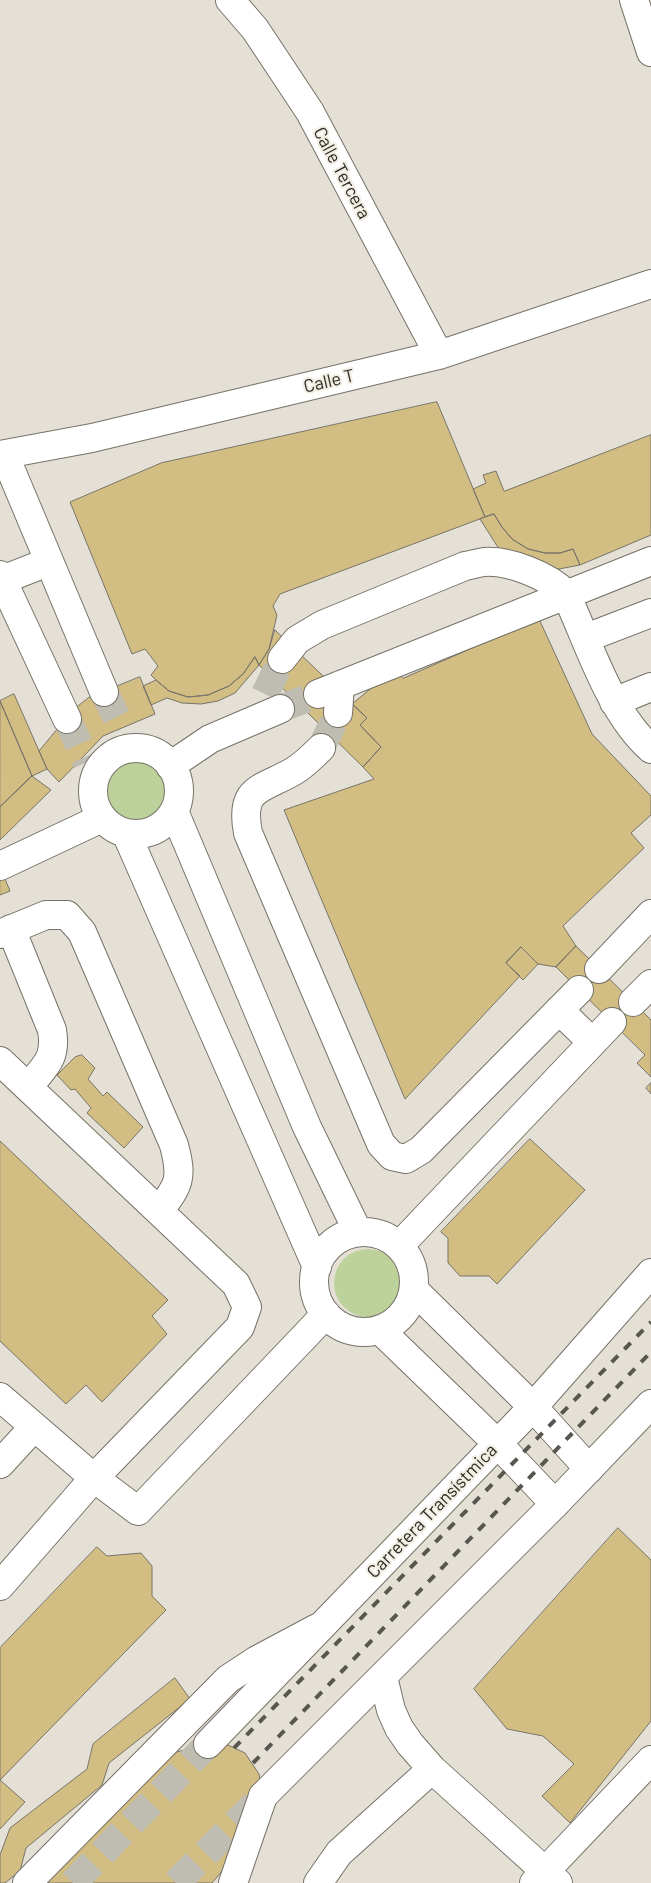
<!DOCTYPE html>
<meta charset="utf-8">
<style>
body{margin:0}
canvas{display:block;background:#e4e0d5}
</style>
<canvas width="651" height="1883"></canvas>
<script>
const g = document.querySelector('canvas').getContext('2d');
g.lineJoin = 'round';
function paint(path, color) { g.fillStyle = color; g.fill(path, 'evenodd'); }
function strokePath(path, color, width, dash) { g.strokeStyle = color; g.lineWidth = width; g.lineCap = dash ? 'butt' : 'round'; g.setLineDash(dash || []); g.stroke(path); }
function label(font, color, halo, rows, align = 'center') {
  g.font = font + ' Barlow,sans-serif'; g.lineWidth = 4; g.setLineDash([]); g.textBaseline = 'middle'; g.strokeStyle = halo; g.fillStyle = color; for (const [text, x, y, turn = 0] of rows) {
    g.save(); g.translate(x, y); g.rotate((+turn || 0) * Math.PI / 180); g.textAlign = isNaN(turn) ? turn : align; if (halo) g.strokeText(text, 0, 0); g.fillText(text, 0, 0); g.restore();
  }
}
const green = new Path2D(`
 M102 791a34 34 0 1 1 68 0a34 34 0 1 1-68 0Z
 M334 1283a34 34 0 1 1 68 0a34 34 0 1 1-68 0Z`);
const building = new Path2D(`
 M437,402L485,517L280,594L273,606L277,615L269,649L259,665L255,657L243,674L229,686L208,695L188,697L169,691L156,680L151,675L158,666L145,649L132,654L70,502L161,463Z
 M651,435V535L580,565L573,549L560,553H545L528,549L512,539L502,527L494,514L485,517L473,489L486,483L483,475L496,471L504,491Z
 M494,514L502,527L512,539L528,549L545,553H560L573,549L580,565L548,571L499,549L480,519Z
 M539,619L592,734L651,796V815L631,833L644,848L563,926L576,946L556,967L538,964L521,947L506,963L520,976L405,1099L284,810L374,779L363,767L381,747L360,725L367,718L352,704L393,670L403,678Z
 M275,630L367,718L360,725L381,747L363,767L259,665L269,649Z
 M255,657L259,665L235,693L218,701L201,704L182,703L167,698L151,705L143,686L156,680L169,691L188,697L208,695L229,686L243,674Z
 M140,677L155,714L103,736L59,782L47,769L39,751L73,710L88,698Z
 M14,694L47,769L32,776L0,701Z
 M0,701L32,776L0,807Z
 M32,776L51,790L0,840V807Z
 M0,867L10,891L0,895Z
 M576,946L651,1020V1077L637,1063L645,1055L556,967Z
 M521,947L538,964L523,980L506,963Z
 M82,1055L95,1068L88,1079L103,1096L107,1092L143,1127L124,1148L87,1113L91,1108L75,1089L71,1090L57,1075L75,1057Z
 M651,1083V1094L646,1088Z
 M530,1139L585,1190L497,1284L489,1276H460L448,1263V1238L441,1232Z
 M0,1141L168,1300L152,1316L167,1334L102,1402L86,1385L66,1404L0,1341Z
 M618,1528L651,1560V1721L570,1823L542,1796L574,1764L543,1736L507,1729L474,1689Z
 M97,1547L107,1556L141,1553L152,1566V1596L166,1610L0,1780V1648Z
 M175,1678L190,1699L109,1763L102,1785L26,1848L20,1871L5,1883H0V1855L10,1828L87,1769L93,1744Z
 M208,1744L228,1745L245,1753L259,1774L263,1796L234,1857L212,1883H35L145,1776L177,1752Z
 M0,1780L25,1802L0,1829Z`);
const minorTunnel = new Path2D(`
 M104,692L122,728
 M265,694L282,659
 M280,709L318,694
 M67,719L87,762
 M321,748L338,713`);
const majorTunnel = new Path2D(`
 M73,1883L208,1744
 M176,1883L263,1796`);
const minor = new Path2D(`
 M230,0L255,29L310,112L439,355
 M634,0L651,52
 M0,455L92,438L439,355L651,284
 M5,456L104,692
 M0,575L67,719
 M2,580L48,562
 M586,638L651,613
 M282,659L297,640L322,625L465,566C471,565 477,563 484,562C509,560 549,576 566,594C589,644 610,713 651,749
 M318,694L651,561
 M614,702L651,687
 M338,713L340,685
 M321,748C312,757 304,765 294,771C262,790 239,786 248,833L381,1144L392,1156L406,1159L421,1150L579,990
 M93 791a43 43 0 1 1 86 0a43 43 0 1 1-86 0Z
 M170,766L210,739L280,709
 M174,811L307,1127L358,1232
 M126,833L317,1267
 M0,866L102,818
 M11,929L52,1030C57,1059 45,1066 28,1087
 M0,934L46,915H67L82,932L174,1145C183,1179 179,1185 159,1211
 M599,969L651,914
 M633,1002L651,984
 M559,1010L592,1042
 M0,1061L236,1284L247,1307L240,1327L94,1478L0,1586
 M314 1282a50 50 0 1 1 100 0a50 50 0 1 1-100 0Z
 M399,1246L612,1022
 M414,1290L533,1407L589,1469
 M380,1330L498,1444L555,1504
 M0,1397L94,1478L138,1511L326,1314
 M0,1464L34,1427
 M383,1677L391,1710L399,1728L410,1744L432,1769L558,1883
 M27,1883L228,1679L257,1660L317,1628
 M233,1883L263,1796
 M318,1883L339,1853L432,1769
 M534,1883L651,1760`);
const major = new Path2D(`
 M208,1744L533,1407L651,1273
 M263,1796L555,1504L651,1404`);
const rail = new Path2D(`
 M234,1748L651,1322
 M253,1763L651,1352`);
const streetNames = [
 ["Calle Tercera",342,173,62],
 ["Calle T",329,381,-13],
 ["Carretera Transístmica",432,1511,-46]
];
paint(green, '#bdd19b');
paint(building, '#d2bd83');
strokePath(building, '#78746a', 1);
strokePath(minorTunnel, '#bfbcb2', 28, [28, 14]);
strokePath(majorTunnel, '#bfbcb2', 28, [28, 14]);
strokePath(minor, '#767268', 30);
strokePath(major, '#767268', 30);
strokePath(minor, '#fff', 28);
strokePath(major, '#fff', 28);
strokePath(rail, '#585650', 4, [9, 9]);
label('18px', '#2c2a26', '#f1ede2', streetNames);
</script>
